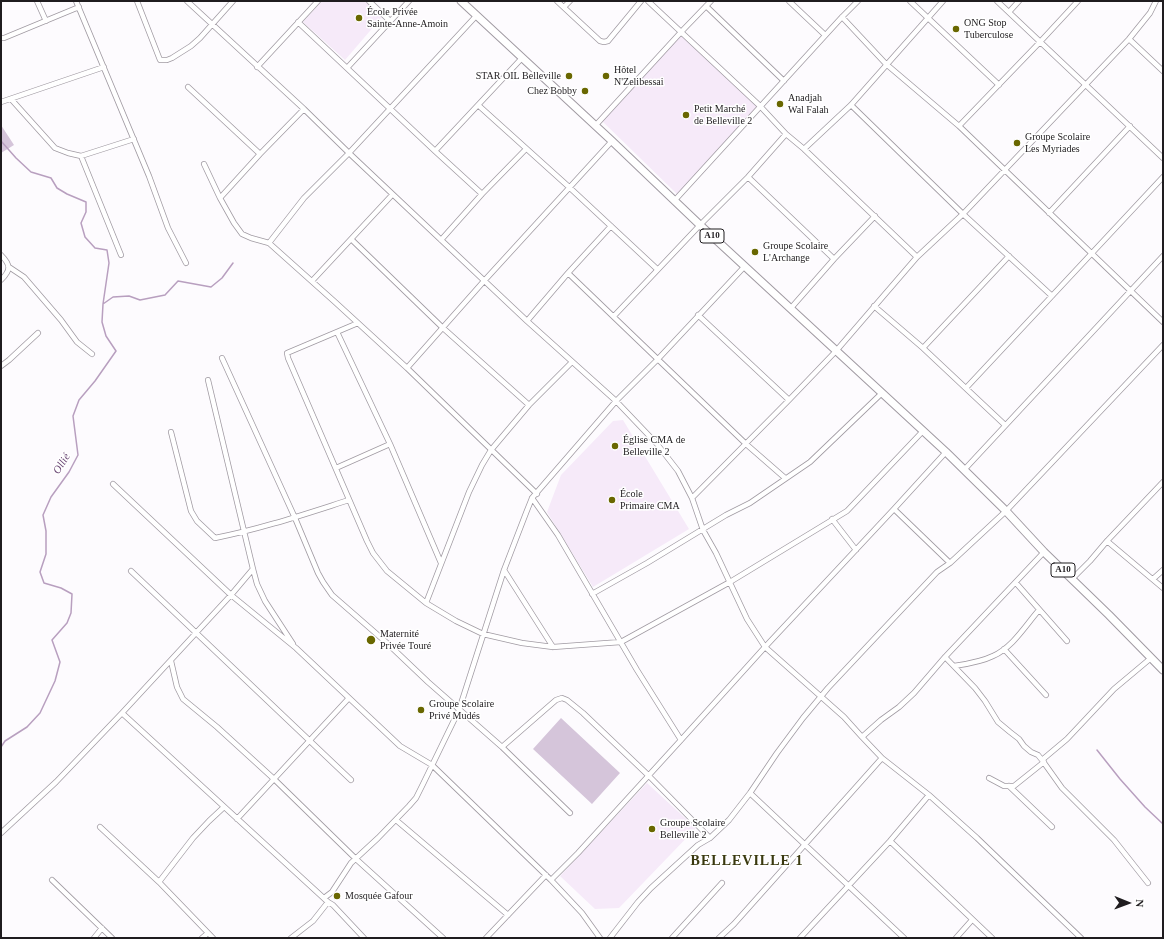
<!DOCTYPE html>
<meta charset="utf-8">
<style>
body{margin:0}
#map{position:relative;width:1164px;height:939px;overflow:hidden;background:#fdfbfe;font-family:Georgia,serif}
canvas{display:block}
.frame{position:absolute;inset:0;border:2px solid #1f1c1f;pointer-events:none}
.north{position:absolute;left:1108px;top:883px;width:40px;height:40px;-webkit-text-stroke:3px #fff;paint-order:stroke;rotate:91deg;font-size:11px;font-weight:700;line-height:16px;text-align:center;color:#1f1c1f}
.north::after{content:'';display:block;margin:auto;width:14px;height:18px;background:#1f1c1f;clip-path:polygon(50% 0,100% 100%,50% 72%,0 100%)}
</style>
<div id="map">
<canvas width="1164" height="939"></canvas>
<div class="frame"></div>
<div class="north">N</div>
</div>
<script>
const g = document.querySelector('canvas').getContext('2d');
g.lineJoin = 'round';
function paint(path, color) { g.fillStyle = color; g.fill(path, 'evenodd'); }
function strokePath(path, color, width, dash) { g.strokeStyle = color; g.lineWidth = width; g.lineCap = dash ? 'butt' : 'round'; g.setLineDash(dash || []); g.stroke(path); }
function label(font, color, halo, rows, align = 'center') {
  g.font = font + ' Georgia,serif'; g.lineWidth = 3; g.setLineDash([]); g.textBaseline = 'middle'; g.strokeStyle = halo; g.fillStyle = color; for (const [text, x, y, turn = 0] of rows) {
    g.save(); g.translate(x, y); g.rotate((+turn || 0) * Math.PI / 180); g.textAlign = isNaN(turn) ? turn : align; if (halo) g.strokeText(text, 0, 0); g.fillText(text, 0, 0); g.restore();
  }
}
const built = new Path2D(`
 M322,1H365L382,17L345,60L303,22Z
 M681,35L758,107L678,195L602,121Z
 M623,420L689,529L593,587L547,512L561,475L613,421Z
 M647,783L696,828L619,908L595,909L560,876Z`);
const green = new Path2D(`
 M1,125L14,145L1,153Z
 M561,718L620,773L592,804L533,749Z`);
const stream = new Path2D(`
 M1,141L16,158L31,172L51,178L57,188L67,194L86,202V212L81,223L85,237L95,248L107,250L109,263L103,304
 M1,747L5,741L27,727L40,713L55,681L60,662L52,640L67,623L71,613L72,594L61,588L44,583L40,572L46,554V531L43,515L51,497L69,472L78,455L73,416L79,400L95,381L116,351L106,336L102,322L103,304L113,297L129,296L140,300L165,295L178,281L211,287L222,278L233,263
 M1097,750L1120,779L1145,807L1163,824`);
const street = new Path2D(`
 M37,1L46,21
 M76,1L149,176L168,228L186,263
 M137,1L160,60H167L172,58L191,46L200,38L233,1
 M187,1L304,109L349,153L527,321L616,401L657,444L678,471L692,498L703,530L716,553L747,619L765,647L844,717L862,737L882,758L929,795L977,838L1081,938
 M369,1L390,21
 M557,1L600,41L604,42L608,41L641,1
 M648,1L760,106L786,134L804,149L917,257
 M789,1L825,35
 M910,1L999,85
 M997,1L1163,158
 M706,6L784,81
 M564,7L570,1
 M1009,12L1019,1
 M842,17L886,64L959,126L1163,322
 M298,22L435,151L482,194
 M1,38H4L79,7
 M1129,39L1163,71
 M257,67L318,1
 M347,68L409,1
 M188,87L260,154
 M11,99L55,148L68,153L81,156L134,139
 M1,102L104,67
 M478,105L569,187L657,269
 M851,105L963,214L1052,296
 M595,126L682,31L711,1
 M959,126L1040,42L1078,1
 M804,149L851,105L943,1
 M435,151L522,58
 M81,156L121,255
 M204,164L220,198L234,223L242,234L251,238L269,243L335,302L407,368L537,494
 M748,177L834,259
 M220,198L260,154L304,109
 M675,200L842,17L858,1
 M1049,213L1130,126
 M351,239L443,328L529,405
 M441,240L482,194L526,149
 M269,243L304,198L349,153L477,15
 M1,255C11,265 11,270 1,280
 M9,267L24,277L61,320L77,342L92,354
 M568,273L746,444L785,478
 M312,281L392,195
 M874,306L923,348L1005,425
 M791,308L834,259L875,216
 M698,315L789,400
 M614,316L700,225L748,177L786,134
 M527,321L568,273L611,226
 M358,323L287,353L288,358L367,541L373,553L387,571L426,603L456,621L483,634L522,643L553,647L621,642L730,582L847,511L923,431
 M337,332L390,444L441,563
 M923,348L1009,256
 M222,358L295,518L318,573L323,582L332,595L387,643L428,682L502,747L570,813
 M1,366L9,360L38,333
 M407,368L484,281L612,141
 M208,380L253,569L257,584L265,601L293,644
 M966,388L1163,177
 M171,432L191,511L197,521L215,538C261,529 305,514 349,500
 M336,468L390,444
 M964,470L1163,256
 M113,484L231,595L296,648L400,746L432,765L551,880L582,913L600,938
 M532,498L558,535L637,670L681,740
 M692,498L789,400L836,351L917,257L963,214L1129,39L1150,13L1156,1
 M894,509L950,563
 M832,519L856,550
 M1107,541L1163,588
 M504,570L553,647
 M131,571L351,780
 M1072,579L1090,561L1107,541L1163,482
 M1153,579L1163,570
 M1016,583L1067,641
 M592,594L647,563L726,515L750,503L810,462L882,393
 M426,603L469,492L482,465L491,450L529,405L572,362
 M1004,649L1046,695
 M945,657L975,688L985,701L998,722L1010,732L1019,739L1024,746L1031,752L1038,755L1042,760L1067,739L1114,689L1151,658
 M171,661L177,687L183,699L217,727L274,779L356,859L443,938
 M954,666C967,664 981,662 993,656C1013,647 1025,626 1039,610
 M122,713L328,902
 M862,737L881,720L899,707L914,693L945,657L1044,552
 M502,747L556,700L562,698L567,700L583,713L648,775L710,838
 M1042,760L1062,788L1114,840L1148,883
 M989,778L1004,786H1014L1044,762
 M1009,786L1052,827
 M750,793L904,938
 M237,819L349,698
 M396,820L508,915
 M100,827L159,882L213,938
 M1,833L56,782L122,713L231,595L253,569
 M890,841L992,938
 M52,880L112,938
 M551,880L578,853L681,740L765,647L894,509L946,452
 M159,882L193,838L209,821L224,807
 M324,898L332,892L351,863L378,838L409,806L416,798L423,784L459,710L504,570L526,513L532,498L616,401L658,359L745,266
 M94,938L102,928
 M202,938L208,933
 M291,938L313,921L328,902L333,905L364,938
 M486,938L546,875
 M610,938L638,902L651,888L698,845L710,838L729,820L750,793L777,753L803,718L828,688L937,572L950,563L1006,511L1163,345
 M672,938L722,883
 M719,938L734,924L882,758
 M800,938L890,841L929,795
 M956,938L972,920`);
const primary = new Path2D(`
 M461,1L612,141L700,225L946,452L1006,511L1044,552L1109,615L1163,670`);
const markers = [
 [359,18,4,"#696700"],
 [956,29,4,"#696700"],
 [569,76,4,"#696700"],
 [606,76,4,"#696700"],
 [585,91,4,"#696700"],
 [780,104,4,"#696700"],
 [686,115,4,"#696700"],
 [1017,143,4,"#696700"],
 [755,252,4,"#696700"],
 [615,446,4,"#696700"],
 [612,500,4,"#696700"],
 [371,640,5,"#696700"],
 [421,710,4,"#696700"],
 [652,829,4,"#696700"],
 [337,896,4,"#696700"]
];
const shields = [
 [712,236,24],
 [1063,570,24]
];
const shieldNames = [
 ["A10",712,236],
 ["A10",1063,570]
];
const poiNames = [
 ["École Privée",367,12],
 ["Sainte-Anne-Amoin",367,24],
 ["ONG Stop",964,23],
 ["Tuberculose",964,35],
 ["Hôtel",614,70],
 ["N'Zelibessai",614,82],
 ["STAR OIL Belleville",561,76,"right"],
 ["Chez Bobby",577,91,"right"],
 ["Anadjah",788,98],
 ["Wal Falah",788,110],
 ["Petit Marché",694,109],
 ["de Belleville 2",694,121],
 ["Groupe Scolaire",1025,137],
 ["Les Myriades",1025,149],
 ["Groupe Scolaire",763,246],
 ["L'Archange",763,258],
 ["Église CMA de",623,440],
 ["Belleville 2",623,452],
 ["École",620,494],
 ["Primaire CMA",620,506],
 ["Maternité",380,634],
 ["Privée Touré",380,646],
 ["Groupe Scolaire",429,704],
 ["Privé Mudés",429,716],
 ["Groupe Scolaire",660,823],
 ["Belleville 2",660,835],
 ["Mosquée Gafour",345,896]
];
const waterNames = [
 ["Ollié",62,464,-58]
];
const districtNames = [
 ["BELLEVILLE 1",747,861]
];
paint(built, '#f6eaf9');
paint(green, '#d5c5da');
strokePath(stream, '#b89fbf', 1.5);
strokePath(street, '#a09aa2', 6);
strokePath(primary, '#a09aa2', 9);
strokePath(street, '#fff', 4.5);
strokePath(primary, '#fff', 7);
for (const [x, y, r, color] of markers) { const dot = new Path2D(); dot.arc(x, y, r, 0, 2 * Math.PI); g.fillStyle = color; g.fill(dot); strokePath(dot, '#fff', 1.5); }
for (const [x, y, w] of shields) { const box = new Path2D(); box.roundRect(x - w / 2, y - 7, w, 14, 3); g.fillStyle = '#fff'; g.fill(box); strokePath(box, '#1f1c1f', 1); }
label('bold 9px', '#1f1c1f', null, shieldNames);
label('10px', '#1f1c1f', '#fff', poiNames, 'left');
label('italic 11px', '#6b4875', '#fff', waterNames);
g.letterSpacing = '1px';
label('bold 14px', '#3a390f', '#fff', districtNames);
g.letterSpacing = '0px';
</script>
